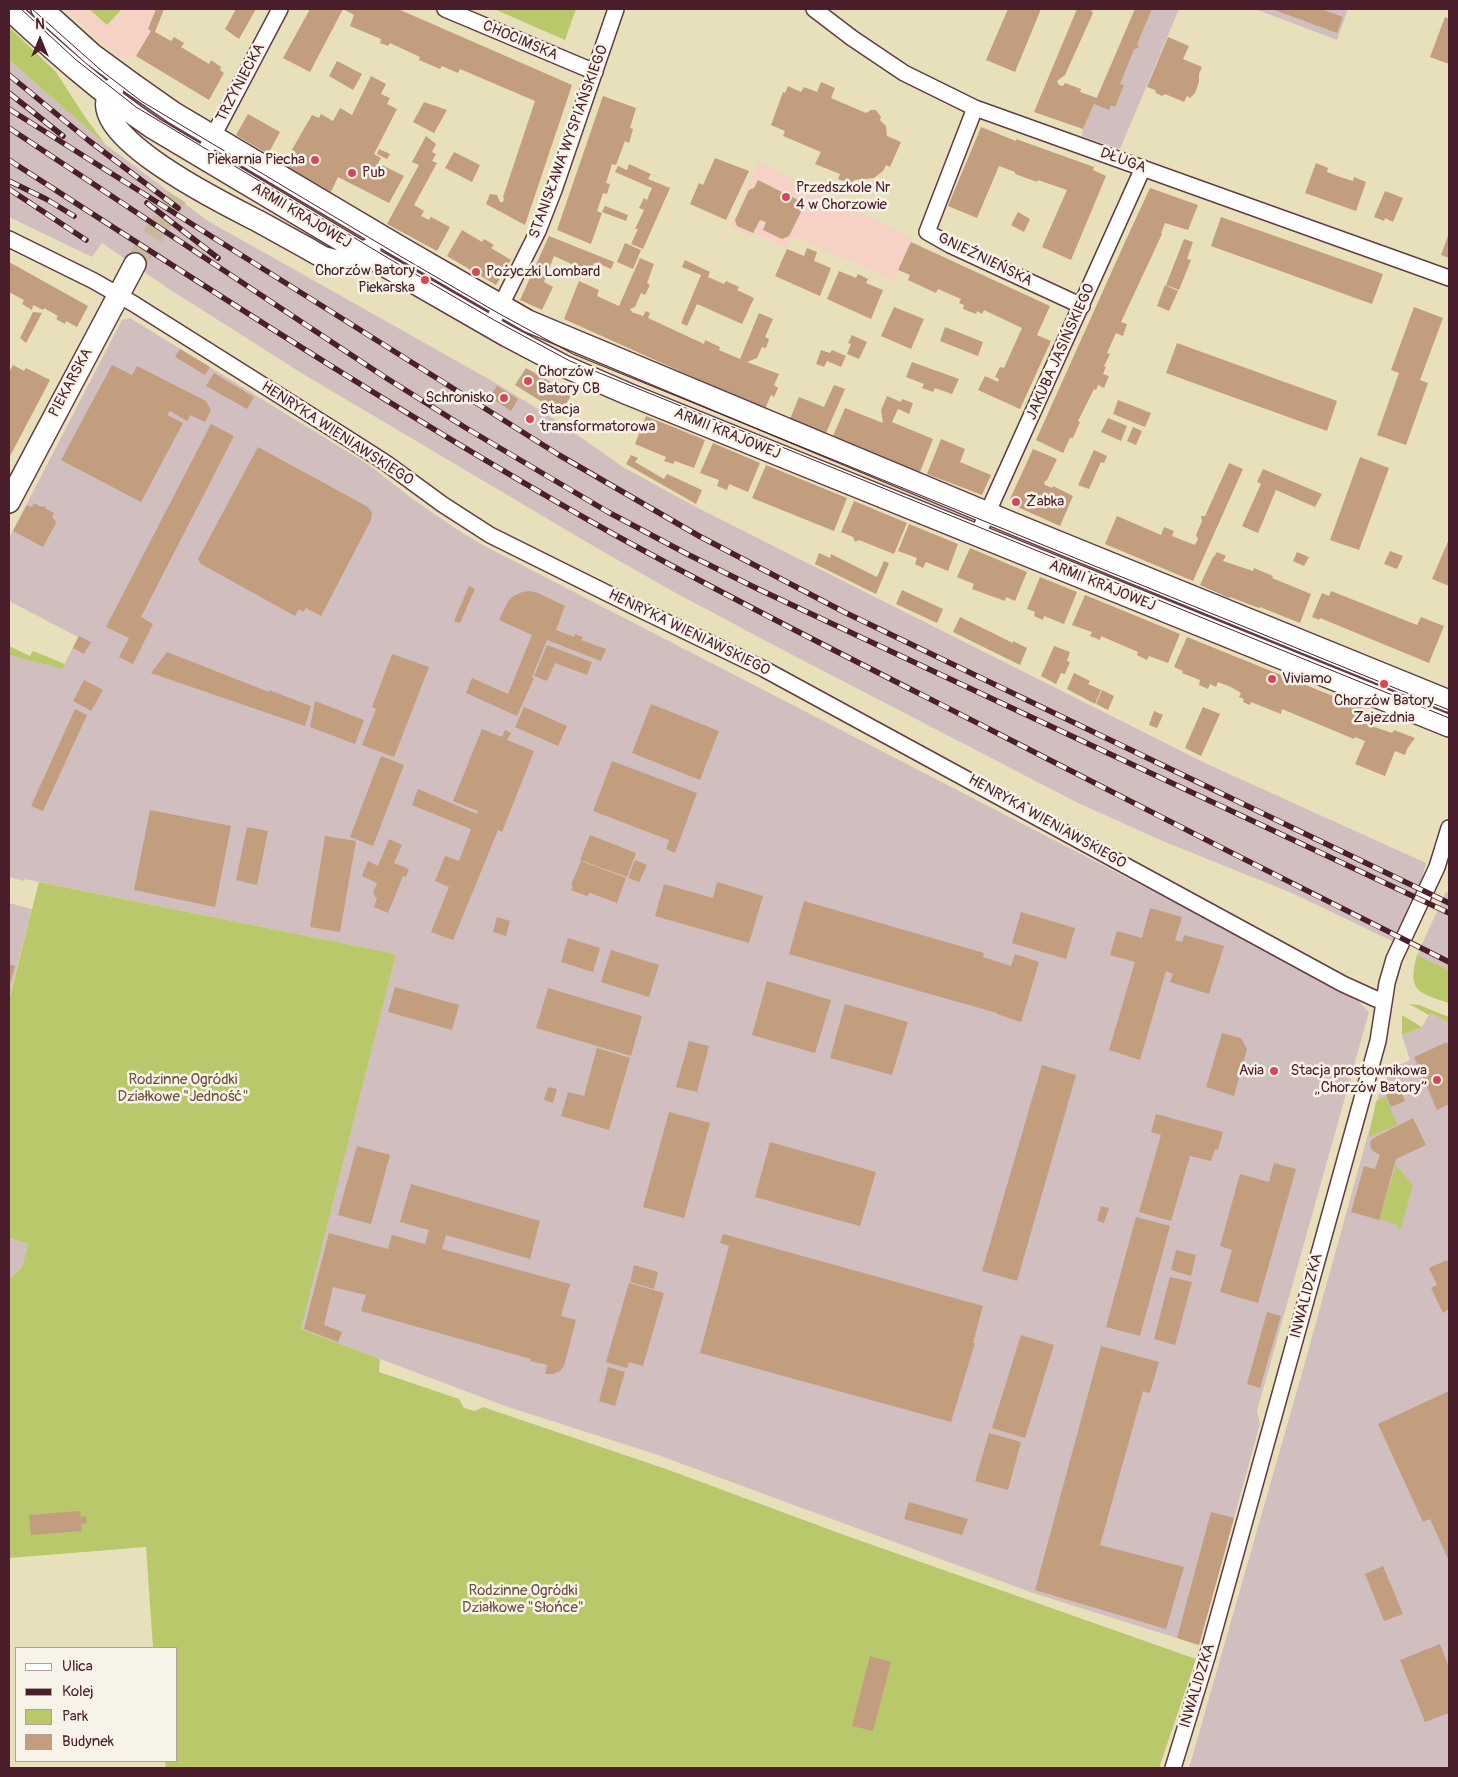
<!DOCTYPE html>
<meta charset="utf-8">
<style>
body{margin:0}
#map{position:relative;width:1458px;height:1777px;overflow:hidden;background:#e8e0bb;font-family:Pangolin,sans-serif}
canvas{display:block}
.frame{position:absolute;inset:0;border:10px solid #4a1f2b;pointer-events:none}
.legend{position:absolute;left:15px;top:1647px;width:162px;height:115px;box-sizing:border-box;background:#f7f3e8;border:1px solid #b29e9c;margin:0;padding:6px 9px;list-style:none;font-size:15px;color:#4a1f2b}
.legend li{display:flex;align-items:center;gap:10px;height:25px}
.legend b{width:25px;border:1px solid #b29e9c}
.north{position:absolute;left:15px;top:15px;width:50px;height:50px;-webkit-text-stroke:4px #f7f3e8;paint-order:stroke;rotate:0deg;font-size:14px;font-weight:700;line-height:20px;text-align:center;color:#4a1f2b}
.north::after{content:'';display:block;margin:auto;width:18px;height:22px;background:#4a1f2b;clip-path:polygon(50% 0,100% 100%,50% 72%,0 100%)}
</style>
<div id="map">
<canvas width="1458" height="1777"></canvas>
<div class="frame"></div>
<ul class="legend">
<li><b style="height:6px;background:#fff"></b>Ulica</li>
<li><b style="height:6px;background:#4a1f2b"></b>Kolej</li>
<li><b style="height:14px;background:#b8c86b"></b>Park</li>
<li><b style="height:14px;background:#c29d7e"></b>Budynek</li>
</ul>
<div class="north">N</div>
</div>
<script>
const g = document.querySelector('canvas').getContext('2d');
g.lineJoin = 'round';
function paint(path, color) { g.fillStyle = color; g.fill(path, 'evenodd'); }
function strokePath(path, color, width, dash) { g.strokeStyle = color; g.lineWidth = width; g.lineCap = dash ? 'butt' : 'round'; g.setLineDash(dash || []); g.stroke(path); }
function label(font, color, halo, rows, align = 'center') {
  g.font = font + ' Pangolin,sans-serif'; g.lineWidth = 5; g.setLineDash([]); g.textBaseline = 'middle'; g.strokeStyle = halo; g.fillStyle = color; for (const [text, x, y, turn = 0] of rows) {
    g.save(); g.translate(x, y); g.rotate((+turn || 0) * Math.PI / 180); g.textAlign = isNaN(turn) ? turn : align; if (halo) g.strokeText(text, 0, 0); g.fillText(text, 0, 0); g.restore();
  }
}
const built = new Path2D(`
 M66,9H156L148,29L151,31L136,56L119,58Z
 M758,162L912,239L894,280L794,237L790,239L786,248L753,233L749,236L731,227Z`);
const industrial = new Path2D(`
 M1135,9H1179L1120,149L1082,136L1083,129Z
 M1255,9H1348L1337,40Z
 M9,60L105,144L208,221L494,382L559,422L623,467L698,508L1205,763L1426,863L1421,882L1394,942L1292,893L1165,842L1078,803L781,649L674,592L595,547L303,374L166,287L102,243L92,257L9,217Z
 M130,318L369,465L414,500L461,532L483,545L1350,993L1369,1012L1257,1411L1260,1424L1199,1645L1033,1593L658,1455L505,1406L301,1329L396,954L25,879L24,881L9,877V655L62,669L78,637L9,601V538L122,320Z
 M1446,892L1449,893V970L1417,955Z
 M9,903L32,909L9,998Z
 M1430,1013L1449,1023V1768H1189L1302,1373L1381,1087L1395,1067L1410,1060L1402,1035L1422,1027Z
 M9,1238L28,1244L22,1267L9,1279Z`);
const green = new Path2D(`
 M89,9H122L107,25Z
 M494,9H576L565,40Z
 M9,27L56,72L85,117L105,144L9,60Z
 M9,646L30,656L33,651L65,664L62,669L9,655Z
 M39,882L396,954L301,1329L380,1359L379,1372L459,1399L464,1408L475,1411L483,1407L666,1469L847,1536L1196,1659L1159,1768H166L165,1761H176V1648H153L146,1547L9,1558V1279L22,1267L28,1244L9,1238V1000Z
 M1417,955L1449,970V1003C1418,993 1407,991 1417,955Z
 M1409,1004L1419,1005L1449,1017V1023L1430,1013L1429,1015Z
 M1402,1015L1420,1026L1422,1027L1402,1035Z
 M1386,1097L1397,1125L1369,1137L1376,1101Z
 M1396,1165L1413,1185L1401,1228L1397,1231L1398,1225L1379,1219Z`);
const building = new Path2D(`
 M156,9H164L155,32L171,41L174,37L184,43L181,47L209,64L211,60L221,67L220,70L224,73L209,100L136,56L151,31L148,29Z
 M236,9H256L239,39L225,29Z
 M310,9H398L572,85L525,225L486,204L490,194L497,195L500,202H503L504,198L503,197L535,101L460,69L458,73L442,66L440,69L419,60L420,57L390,43L388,46L380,43L381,39L350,26L354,15L343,9L310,72L283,58Z
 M1008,9H1041L1015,72L986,60Z
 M1077,9H1090L1093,13L1065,75L1057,81L1059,85L1063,86L1065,83L1081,89L1080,92L1097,98L1135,9H1152L1137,44L1139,48L1134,49L1120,84L1124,85L1115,107L1111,105L1109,110L1094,104L1083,129L1034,112Z
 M1272,9H1321L1343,17L1337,33Z
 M1445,17L1449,19V64L1430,57Z
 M1168,37L1189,46L1183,59L1202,67L1199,74V82L1195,93L1190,98L1187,96L1184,102L1165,94L1162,96L1156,93L1155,90L1147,87Z
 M337,61L362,74L353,90L329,76Z
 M371,76L386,84L381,94L390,98L387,104L397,109L374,154L381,158L378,163L404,176L389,203L338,177L331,192L283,165L312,115L319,118L321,114L333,121L340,108L352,115Z
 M821,82L835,88L831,98L866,113L871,110H876L881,117L880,120L886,126L887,136L901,142L890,167L886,165L883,171L874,178L854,180L852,184L838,179L840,174L815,164L821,152L783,136L785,131L771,125L783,92L785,93L788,86L801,92L804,87L817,92Z
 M603,96L636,108L630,128L633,129L629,143L625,141L616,165L612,164L606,183L610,184L607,194L603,193L597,211L602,213L591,244L557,230Z
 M424,102L447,110L434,133L413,122Z
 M248,114L280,132L268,154L236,135Z
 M981,127L1016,141V139L1094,167L1093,170L1106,176L1071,260L1042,247L1067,190L1038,180L1037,182L1015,174V172L999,166L977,218L948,206Z
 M426,136L436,144L432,152L436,154L432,161L437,163L414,205L424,211L421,216L429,220L431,217L450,227L437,251L387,224L419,165L412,162Z
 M379,149L390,154L387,159L377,154Z
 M454,152L480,165L472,182L445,168Z
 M715,158L749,171L726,220L690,204L699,183L703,185Z
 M1316,163L1328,168L1327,172L1340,177L1353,181L1354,177L1366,182L1356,211L1305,193Z
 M629,164L651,174L648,179L670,188L643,249L631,244L638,229H635L644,210L639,208L644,198L647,200L652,188L615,172L618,166L627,170Z
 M758,180L800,201L803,208L789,236L782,239L763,230L766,222L760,220L753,233L737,226L735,220L749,190L754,188Z
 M1150,188L1198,205L1188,230L1165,223L1161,233L1162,234L1121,322L1127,324L1123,336L1116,333L1107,353L1110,354L1104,366L1106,367L1103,374L1109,376L1104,388L1098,385L1096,390L1094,389L1078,421L1080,422L1073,438H1070L1063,453L1036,440L1125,242Z
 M1385,191L1403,198L1393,222L1385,218L1384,221L1374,217Z
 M605,206L628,215L626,221L602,212Z
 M1018,212L1030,219L1024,232L1011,225Z
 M1221,217L1383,274L1372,304L1211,246Z
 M462,230L482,242L484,239L494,245L491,248L511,260L496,285L447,256Z
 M1449,233V258L1441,255Z
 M549,236L614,262L611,269L598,263H594L590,272H589L554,256L544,282L553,287L542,310L520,300Z
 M1184,239L1193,242L1187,259L1191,260L1179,290L1166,285Z
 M911,242L1050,306L1037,335L1051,341L1020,409L978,390L985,376L998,382L999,379L995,377L1000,367L1004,368L1022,328L984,310L982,314L977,311L976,314L963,309L964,305L959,303L961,299L938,289L936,293L908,280L910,275L898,270Z
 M625,243L641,250L633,269L617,262Z
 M807,248L817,252L814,261L831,268L820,296L775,276L787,249L804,256Z
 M640,258L654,264L647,283L650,285L645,295L641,293L635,307L630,309L633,313H635L643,316L646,311L650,313L648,318L704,344L705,340L720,347L719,350L740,359L759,313L773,319L765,337L769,339L766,348L762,347L757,358L747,362L779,374L774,385L778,388L774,397L771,395L765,409L726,392L564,319L579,281L599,290L597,296L619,306Z
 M685,260L710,272L708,277L724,284L726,281L739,287L737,290L754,298L742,324L697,304L687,326L681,323L701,275L682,267Z
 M9,262L88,306L77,327L66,321L65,324L56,319L58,316L44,308L43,310L33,305L32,310L22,304L24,300L9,292Z
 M839,271L856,278L858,274L868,279L866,283L883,290L871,319L827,299Z
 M1165,285L1178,291L1169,311L1157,306Z
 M894,307L924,319L911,349L881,336Z
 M1414,307L1443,318L1420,380L1428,383L1406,445L1377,435L1399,373L1391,370Z
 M33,312L42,313L26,343L20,338Z
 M945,327L983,342L978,356L940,341Z
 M852,335L867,342L859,359L847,354L851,344L848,343Z
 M1177,343L1337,401L1327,431L1166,373Z
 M180,349L210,367L205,375L175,357Z
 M821,350L830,353L832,350L846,356L841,367L827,361L824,367L816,364Z
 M912,362L959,379L952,394L935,388L933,392L922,388L924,384L906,377Z
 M13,365L24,371L26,368L50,380L9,458V373Z
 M112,365L132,375L137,366L206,401L211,410L205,422L190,415L187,421L170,411L167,415L183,423L141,502L61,460Z
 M526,368L572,394L560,413L515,385Z
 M214,373L254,397L247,409L206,386Z
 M834,385L845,389L826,433L790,419L799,397L824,407Z
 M497,386L518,399L511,411L490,397Z
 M887,396L901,402L902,399L913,403L909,414L898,409L892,422L933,439L920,472L833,436L845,408L883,423L881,410Z
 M1118,400L1151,413L1145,427L1113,414Z
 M525,413L533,417L532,421L524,417Z
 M646,416L705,440L694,468L675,461L673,464L664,461L666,457L635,444Z
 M1108,418L1127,426L1121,441L1101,432Z
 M211,424L234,436L141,617L153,624L133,664L119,657L129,638L106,627Z
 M1133,427L1142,431L1136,445L1127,441Z
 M941,439L965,449L960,462L991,475L982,495L927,474Z
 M713,443L760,463L748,492L729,484L727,490L717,486L719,480L700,473Z
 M258,447L368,507L372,513L371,520L321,616L306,608L303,612L299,609L295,616L201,564L198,559Z
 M1033,449L1057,459L1047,480L1044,482L1045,485L1052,488L1053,486L1073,496L1060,526L1013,505L1010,499Z
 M1094,450L1107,456L1104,463L1101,462L1089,489L1078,485Z
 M631,455L638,458L635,462L664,479L667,474L702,490L696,504L626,464Z
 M1360,457L1389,468L1359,550L1330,540Z
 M1229,463L1243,469L1193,581L1105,544L1117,516L1161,535L1164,527L1174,531L1172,536L1195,545L1198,539L1196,535L1202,521L1201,516H1205Z
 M766,465L847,498L834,531L752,498Z
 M1263,469L1322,494L1315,507L1276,490L1258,533L1242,526L1261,484L1257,482Z
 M854,501L907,523L894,554L859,540L855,542L853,537L841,532Z
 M34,503L42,507L45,506L46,509L54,513L52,517L55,520L56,523L43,547L13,531L27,505L32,507Z
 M909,524L958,544L948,571L926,562L923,568L915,564L917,558L898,551Z
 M1449,539V586L1432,579Z
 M970,548L1027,572L1015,601L1006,597L1005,601L972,589L974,584L957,577Z
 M1390,551L1403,556L1397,569L1384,564Z
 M1217,552L1226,556L1223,561L1253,571L1254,568L1273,576L1272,578L1311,594L1300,623L1260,607L1259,608L1230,597L1229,598L1200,585L1213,557H1214Z
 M1297,552L1309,557L1304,566L1293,561Z
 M819,553L830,558L831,554L877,577L884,561L889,563L876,594L815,564Z
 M1040,577L1077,592L1064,624L1044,616L1043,620L1034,616L1035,612L1027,609Z
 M469,586L475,589L460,623L454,621Z
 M902,590L943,609L937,623L896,604Z
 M530,591L538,593L565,606L556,630L574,637L575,634L583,637L581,640L606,649L601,661L547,640L532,677L534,678L517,716L466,693L472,678L508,694L532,635L499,620L507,603L512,597L522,592Z
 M1331,591L1417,625L1421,617L1444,626L1429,663L1320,618L1319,620L1312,617L1322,593L1329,596Z
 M1085,595L1180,634L1168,663L1149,656L1147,660L1137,655L1138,652L1101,636L1100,640L1090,636L1092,632L1072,625Z
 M960,617L1013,643V641L1027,648L1020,665L953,632Z
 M79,636L91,642L84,654L73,648Z
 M1187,637L1365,709L1360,722L1392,733L1394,730L1415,738L1407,749L1405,755L1395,751L1385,776L1355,764L1365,741L1355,737L1354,739L1282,709L1281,714L1251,702L1250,705L1243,702L1244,699L1239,697L1241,693L1231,687L1218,682L1216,687L1210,684L1208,689L1199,685L1200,680L1182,673L1183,671L1174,667Z
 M547,645L592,662L587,675L555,663L547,681L534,676Z
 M1054,646L1070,652L1067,661L1070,662L1065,674L1061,673L1056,684L1041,676Z
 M167,652L269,692V690L311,706L305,726L151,673Z
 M392,654L429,667L394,757L362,745L376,709L372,707Z
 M1074,673L1090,681L1088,684L1101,690L1095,704L1067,689Z
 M84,680L103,690L91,711L73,701Z
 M1102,690L1114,696L1108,710L1096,704Z
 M315,701L364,720L355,744L310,727Z
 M651,704L719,731L700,780L632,753Z
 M524,707L567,726L558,746L515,727Z
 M1203,707L1220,714L1201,756L1185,748Z
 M75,709L87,715L43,811L31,806Z
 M1154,711L1163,715L1157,728L1149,725Z
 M482,729L502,737L505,730L511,733L507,740L534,751L502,832L498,830L453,940L431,932L449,887L435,881L445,856L459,861L471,829L412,805L418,789L477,814L478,811L453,801Z
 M381,756L404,765L373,846L350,837Z
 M612,761L697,793L675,853L666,849L669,840L593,811Z
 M150,810L231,826L215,907L134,890Z
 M247,827L268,831L257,885L236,880Z
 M590,835L636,853L627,877L580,860Z
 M325,836L356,841L340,932L310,927Z
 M389,839L402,845L394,863L409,869L406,877L403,876L388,913L374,907L377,898L374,896L375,894L373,893L377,883L362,876L368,861L378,866Z
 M635,860L647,865L639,882L628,878Z
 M581,861L626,878L617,903L590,893L587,896L571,890L573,886L571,885Z
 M717,882L763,896L749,943L655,916L664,884L713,898Z
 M804,901L984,953L983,957L1011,966L1015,954L1039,962L1021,1022L997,1014V1013L789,954Z
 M1150,908L1182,917L1175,940L1182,942L1184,935L1224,946L1209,994L1170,982L1173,974L1166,971L1140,1060L1109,1050L1135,962L1110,955L1117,931L1142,938Z
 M1021,912L1075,928L1066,959L1012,943Z
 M497,917L510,921L506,936L493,932Z
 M568,938L600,948L593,972L561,962Z
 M611,950L659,965L649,997L601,982Z
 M9,964L15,966L9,987Z
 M767,981L831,1000L815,1053L752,1035Z
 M395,987L459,1005L452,1030L388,1012Z
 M548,988L642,1016L631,1056L536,1028Z
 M845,1004L908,1022L892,1075L830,1058Z
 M1222,1033L1241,1038L1247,1049L1234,1096L1206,1087Z
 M689,1041L709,1046L697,1092L676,1087Z
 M1447,1042L1449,1048V1104L1437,1110L1414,1057Z
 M597,1048L630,1058L609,1130L561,1116L568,1092L584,1096Z
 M1042,1065L1076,1075L1017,1281L982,1271Z
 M548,1087L557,1089L553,1103L544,1100Z
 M1400,1089L1405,1101L1391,1107L1386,1095Z
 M669,1112L710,1123L684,1218L643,1207Z
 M1156,1114L1223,1132L1218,1150L1215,1149L1211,1161L1190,1156L1171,1221L1139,1212L1161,1135L1151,1132Z
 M1413,1118L1426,1145L1396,1159L1379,1220L1351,1212L1364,1166L1375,1169L1380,1155L1373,1151L1371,1148L1370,1143L1372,1139Z
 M770,1142L876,1172L860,1226L755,1197Z
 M357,1146L390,1155L371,1224L338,1215Z
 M1274,1163L1296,1169L1258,1303L1220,1292L1232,1250L1220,1246L1240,1174L1269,1182Z
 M411,1184L540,1221L530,1259L446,1235L442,1249L570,1284L561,1316L576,1320L564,1366L560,1371L553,1374H545L547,1365L530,1361L531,1359L361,1311L366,1295L333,1287L324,1325L342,1332L338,1342L304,1329L329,1233L388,1249L392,1235L425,1244L429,1230L400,1222Z
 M1101,1206L1109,1208L1104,1223L1097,1221Z
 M1136,1217L1170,1226L1140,1336L1106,1327Z
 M723,1234L983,1306L973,1343H975L951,1422L700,1353L729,1246L720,1243Z
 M1176,1250L1196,1255L1191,1276L1171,1270Z
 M1447,1260L1449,1264V1309L1443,1313L1431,1288L1437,1285L1429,1268Z
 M634,1265L658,1272L654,1289L630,1282Z
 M1170,1277L1192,1282L1175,1345L1154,1339Z
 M629,1283L664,1293L643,1366L629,1362L627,1368L606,1362Z
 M1267,1312L1281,1316L1260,1388L1247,1384Z
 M1021,1335L1054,1345L1025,1438L992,1428Z
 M1101,1346L1159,1362L1150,1393L1143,1391L1100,1545L1184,1567L1166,1629L1035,1590Z
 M608,1367L625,1372L615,1406L599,1401Z
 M1449,1391V1561L1430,1519L1423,1522L1378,1424Z
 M989,1433L1021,1442L1008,1490L975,1481Z
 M909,1502L968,1519L962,1535L904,1519Z
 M80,1511L81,1517L86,1516L87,1523L81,1524L82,1531L31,1535L29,1515Z
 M1211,1512L1234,1518L1199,1645L1177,1638Z
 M1383,1566L1403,1614L1384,1621L1365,1574Z
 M1440,1644L1449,1667V1713L1425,1722L1400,1660Z
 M870,1656L891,1662L873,1731L852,1726Z`);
const secondaryTunnel = new Path2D(`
 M135,264L177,197`);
const street = new Path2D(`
 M445,9L595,72
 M814,9L852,38L904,73L975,108L1449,278
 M975,108L927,232L950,245L1082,306
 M202,157L280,9
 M9,239L94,281L134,304L347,438L386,463L442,504L490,535L635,607L764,669L1343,984L1376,999L1384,1001
 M490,327L538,231L554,190L616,9
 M977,536L1143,168
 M1173,1768L1207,1657L1378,1041L1387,983L1394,959L1437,867L1449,828`);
const secondary = new Path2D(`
 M9,9C55,52 101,93 153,128L366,255L507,336L566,367L628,394L1449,726
 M42,9L93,55L134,85L174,113L400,247L528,321L1014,524L1449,701
 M113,89C73,131 231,207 258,221C274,230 289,238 305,247C311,250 318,255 325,258C339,263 362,263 370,249
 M9,502L135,264`);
const tram = new Path2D(`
 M21,9L75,59L136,107L398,264L494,320L570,361L1449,718
 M32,9L103,72L141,101L400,256L498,313L573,354L1449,710`);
const rail = new Path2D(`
 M9,75L88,140L178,208
 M9,93L63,136
 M9,109L559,455L699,536L844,612L1449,903
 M9,128L383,376L466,428L608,512L689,555L758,589L1449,913
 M9,160C209,289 408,419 615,535C739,603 865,666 991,730C1143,808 1296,886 1449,962
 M9,181L46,199L74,216
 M9,189L86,240
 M147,203L218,258`);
const markers = [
 [315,160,5,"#d1495b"],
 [352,173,5,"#d1495b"],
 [786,197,5,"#d1495b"],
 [476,272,5,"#d1495b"],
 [425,280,5,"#d1495b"],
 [528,381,5,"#d1495b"],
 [504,398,5,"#d1495b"],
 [530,419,5,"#d1495b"],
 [1016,502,5,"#d1495b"],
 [1272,679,5,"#d1495b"],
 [1384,684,5,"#d1495b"],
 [1274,1071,5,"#d1495b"],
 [1437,1080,5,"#d1495b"]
];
const streetNames = [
 ["CHOCIMSKA",520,41,23],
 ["TRZYNIECKA",241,83,-62],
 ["STANISŁAWA WYSPIAŃSKIEGO",569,142,-70],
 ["DŁUGA",1123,161,20],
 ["ARMII KRAJOWEJ",301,216,31],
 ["GNIEŹNIEŃSKA",985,260,26],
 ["JAKUBA JASIŃSKIEGO",1061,352,-66],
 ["PIEKARSKA",71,383,-62],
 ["HENRYKA WIENIAWSKIEGO",337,434,33],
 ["ARMII KRAJOWEJ",727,434,22],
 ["ARMII KRAJOWEJ",1102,586,22],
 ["HENRYKA WIENIAWSKIEGO",689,633,26],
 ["HENRYKA WIENIAWSKIEGO",1047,822,29],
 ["INWALIDZKA",1307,1296,-75],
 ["INWALIDZKA",1198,1686,-73]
];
const poiNames = [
 ["Piekarnia Piecha",305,160,"right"],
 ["Pub",362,173],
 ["Przedszkole Nr",796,188],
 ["4 w Chorzowie",796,205],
 ["Chorzów Batory",415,271,"right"],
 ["Piekarska",415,288,"right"],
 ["Pożyczki Lombard",486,272],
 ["Chorzów",538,372],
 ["Batory CB",538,389],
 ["Schronisko",494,398,"right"],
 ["Stacja",540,410],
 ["transformatorowa",540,427],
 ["Żabka",1026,502],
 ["Viviamo",1282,679],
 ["Chorzów Batory",1384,701,"center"],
 ["Zajezdnia",1384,718,"center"],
 ["Avia",1264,1071,"right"],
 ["Stacja prostownikowa",1427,1071,"right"],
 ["„Chorzów Batory”",1427,1088,"right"]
];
const parkNames = [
 ["Rodzinne Ogródki",183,1080],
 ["Działkowe \"Jedność\"",183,1097],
 ["Rodzinne Ogródki",523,1591],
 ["Działkowe \"Słońce\"",523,1608]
];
paint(built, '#f6d1c5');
paint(industrial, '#d1bfbf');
paint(green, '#b8c86b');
paint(building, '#c29d7e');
strokePath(secondaryTunnel, '#c8b99e', 21, [21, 11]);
strokePath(street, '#623c41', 18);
strokePath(secondary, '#623c41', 24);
strokePath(street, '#fff', 15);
strokePath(secondary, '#fff', 21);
strokePath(tram, '#4a1f2b', 1);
strokePath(rail, '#4a1f2b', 5.5);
strokePath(rail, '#f7f3e8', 4, [11]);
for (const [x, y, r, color] of markers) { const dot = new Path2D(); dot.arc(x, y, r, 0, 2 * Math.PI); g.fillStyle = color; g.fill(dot); strokePath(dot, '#f7f3e8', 2); }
label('15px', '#4a1f2b', '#f7f3e8', streetNames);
label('15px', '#4a1f2b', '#f7f3e8', poiNames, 'left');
label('15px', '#6b523e', '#f7f3e8', parkNames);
</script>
